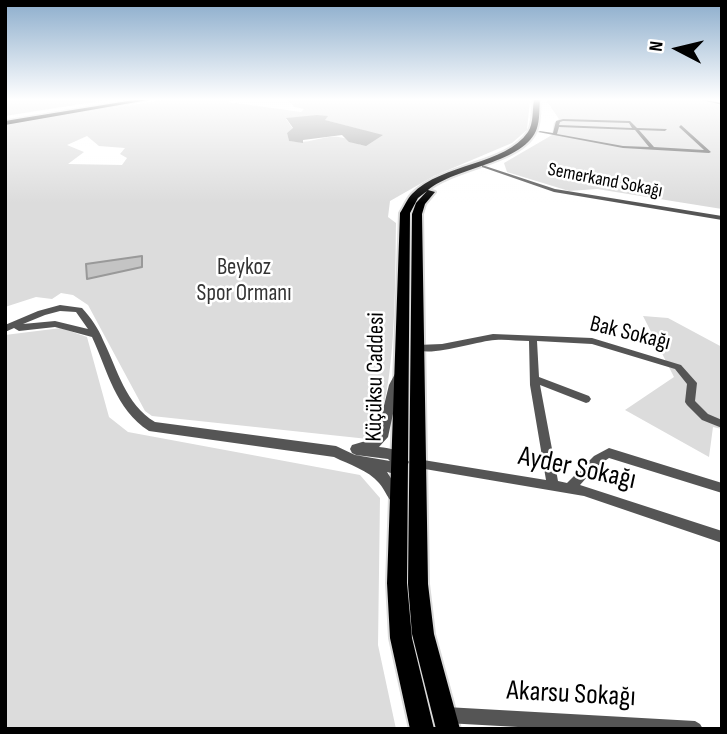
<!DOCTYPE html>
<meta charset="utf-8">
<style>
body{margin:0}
#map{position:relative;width:727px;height:734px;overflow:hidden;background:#fff;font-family:"Sofia Sans Condensed",sans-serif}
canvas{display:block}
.frame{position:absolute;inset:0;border:7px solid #000;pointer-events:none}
.north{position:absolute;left:643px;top:14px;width:70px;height:70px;-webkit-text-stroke:5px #fff;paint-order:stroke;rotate:277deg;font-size:19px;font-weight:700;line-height:28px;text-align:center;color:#000}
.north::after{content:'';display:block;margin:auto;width:24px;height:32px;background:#000;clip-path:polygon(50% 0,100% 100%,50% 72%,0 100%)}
</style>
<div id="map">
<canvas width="727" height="734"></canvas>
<div class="frame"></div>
<div class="north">N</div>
</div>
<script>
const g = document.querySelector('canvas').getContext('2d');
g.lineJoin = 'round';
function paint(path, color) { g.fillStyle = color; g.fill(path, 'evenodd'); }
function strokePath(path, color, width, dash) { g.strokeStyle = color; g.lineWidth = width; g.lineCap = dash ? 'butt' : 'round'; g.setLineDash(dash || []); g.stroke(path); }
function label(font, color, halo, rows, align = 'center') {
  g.font = font + ' "Sofia Sans Condensed",sans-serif'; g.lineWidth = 5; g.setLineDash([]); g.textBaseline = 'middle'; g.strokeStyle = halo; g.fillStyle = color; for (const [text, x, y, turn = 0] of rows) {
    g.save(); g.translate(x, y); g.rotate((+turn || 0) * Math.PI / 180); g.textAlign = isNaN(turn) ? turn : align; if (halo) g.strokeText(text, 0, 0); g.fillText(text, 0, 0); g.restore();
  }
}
const green = new Path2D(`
 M5,100H107L5,116Z
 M162,100H238L229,102L301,112L304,109L294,107L288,100H530L527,130L512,143L434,176L390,201L388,217L396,223C395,265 398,414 368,439L152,416L145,411L88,305L73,295L61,293L52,299L36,297L5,307V125ZM286,119L324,120L363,130L361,145C328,126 319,146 289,141L287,133L293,129ZM87,136L99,146L125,148L120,154L127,158L122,165L68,164L84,152L67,145Z
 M546,100H703L722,106V209L597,189L569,191L507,172L504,163L552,135L554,123L559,119Z
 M643,316L668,318L722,347V429L713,427L709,457L625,410L674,377Z
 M61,328L87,337L109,417L128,432L360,475L380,498L378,645L396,729H5V335Z`);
const water = new Path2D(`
 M317,115L328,116L325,120L383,135L366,146L349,142L342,135L303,140V143L289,141L287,133L293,128L286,118Z`);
const building = new Path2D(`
 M142,256V267L87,279L86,264Z`);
const minor = new Path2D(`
 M705,100L722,103V105L706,101Z
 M563,119L630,121L637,128L667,129L665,131L639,130L654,147L704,150L679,127L681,125L711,152L709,153L623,148L538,132L540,131L553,133L556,121ZM563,121L629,123L632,128L559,125L560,122ZM559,127L635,130L649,147L623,146L557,134Z
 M482,165L555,189L722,216V220L554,192L482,167Z
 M493,334L592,338L681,365L697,383L695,401L708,414L722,420V428L702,420L687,405L685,402L687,384L675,369L592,344L537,341L539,377L589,396L591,399L589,402L586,403L540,385L558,481L567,483L594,456L609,448L722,483V493L609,458L596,467L580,485L722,531V543L584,496L413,467L412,464L413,461L417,459L546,480L530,385L529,341C518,341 506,339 495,340C476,341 427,359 413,348L417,345L442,344Z
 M446,707L695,721L700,724L703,729H554L446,723L441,720L438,715L441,710Z`);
const tertiary = new Path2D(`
 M60,305L82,308C91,318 98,328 103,340C118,370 125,404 155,422L336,446L355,455L390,461L388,459L356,455L352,453L350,449L352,445L369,440L377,434L389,385L396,372H404L405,375L399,386L388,437L379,447C391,448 403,451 409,462L407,466L391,473L387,472L404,499L402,504L397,506C388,501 386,491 379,483C368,470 350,465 334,457L149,431C115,409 108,371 92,337L55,327L19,331L14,328L5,332V325L38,311ZM60,311L76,312L88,329L55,321L23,324L45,315Z`);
const primary = new Path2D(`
 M534,100H540C539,109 540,119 537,128C526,163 455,167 428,190L435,192L425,204L422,214L428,584L434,634L460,729H436L412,634L408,584L412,214L416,203L427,191L418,198L410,213L407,583L412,638L434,729H410L390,638L387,583L400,213C404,207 407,199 412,194C442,163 506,165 528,132C534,123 532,110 534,100Z`);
const motorway = new Path2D(`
 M134,100H148L5,125V121Z`);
const farStreetnames = [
 ["Semerkand Sokağı",605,181,11]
];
const parkNames = [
 ["Beykoz",244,268],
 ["Spor Ormanı",244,294]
];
const streetNames = [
 ["Bak Sokağı",630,334,14],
 ["Küçüksu Caddesi",376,377,-89]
];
const nearStreetnames = [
 ["Ayder Sokağı",577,469,12],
 ["Akarsu Sokağı",571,695,3]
];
paint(green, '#dcdcdc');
paint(water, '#a3a3a3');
paint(building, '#c4c4c4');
strokePath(building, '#999', 2);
strokePath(primary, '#dbdbdb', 4);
strokePath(motorway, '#dbdbdb', 3);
paint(minor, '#555');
paint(tertiary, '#555');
paint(primary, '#000');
paint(motorway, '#000');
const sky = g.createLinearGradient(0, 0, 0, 203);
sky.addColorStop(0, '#8cadcc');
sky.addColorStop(0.49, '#fff');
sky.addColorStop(1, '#ffffff00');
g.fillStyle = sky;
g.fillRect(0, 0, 727, 203);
label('19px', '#000', '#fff', farStreetnames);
label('23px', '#333', '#fff', parkNames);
label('23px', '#000', '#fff', streetNames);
label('28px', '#000', '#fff', nearStreetnames);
</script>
